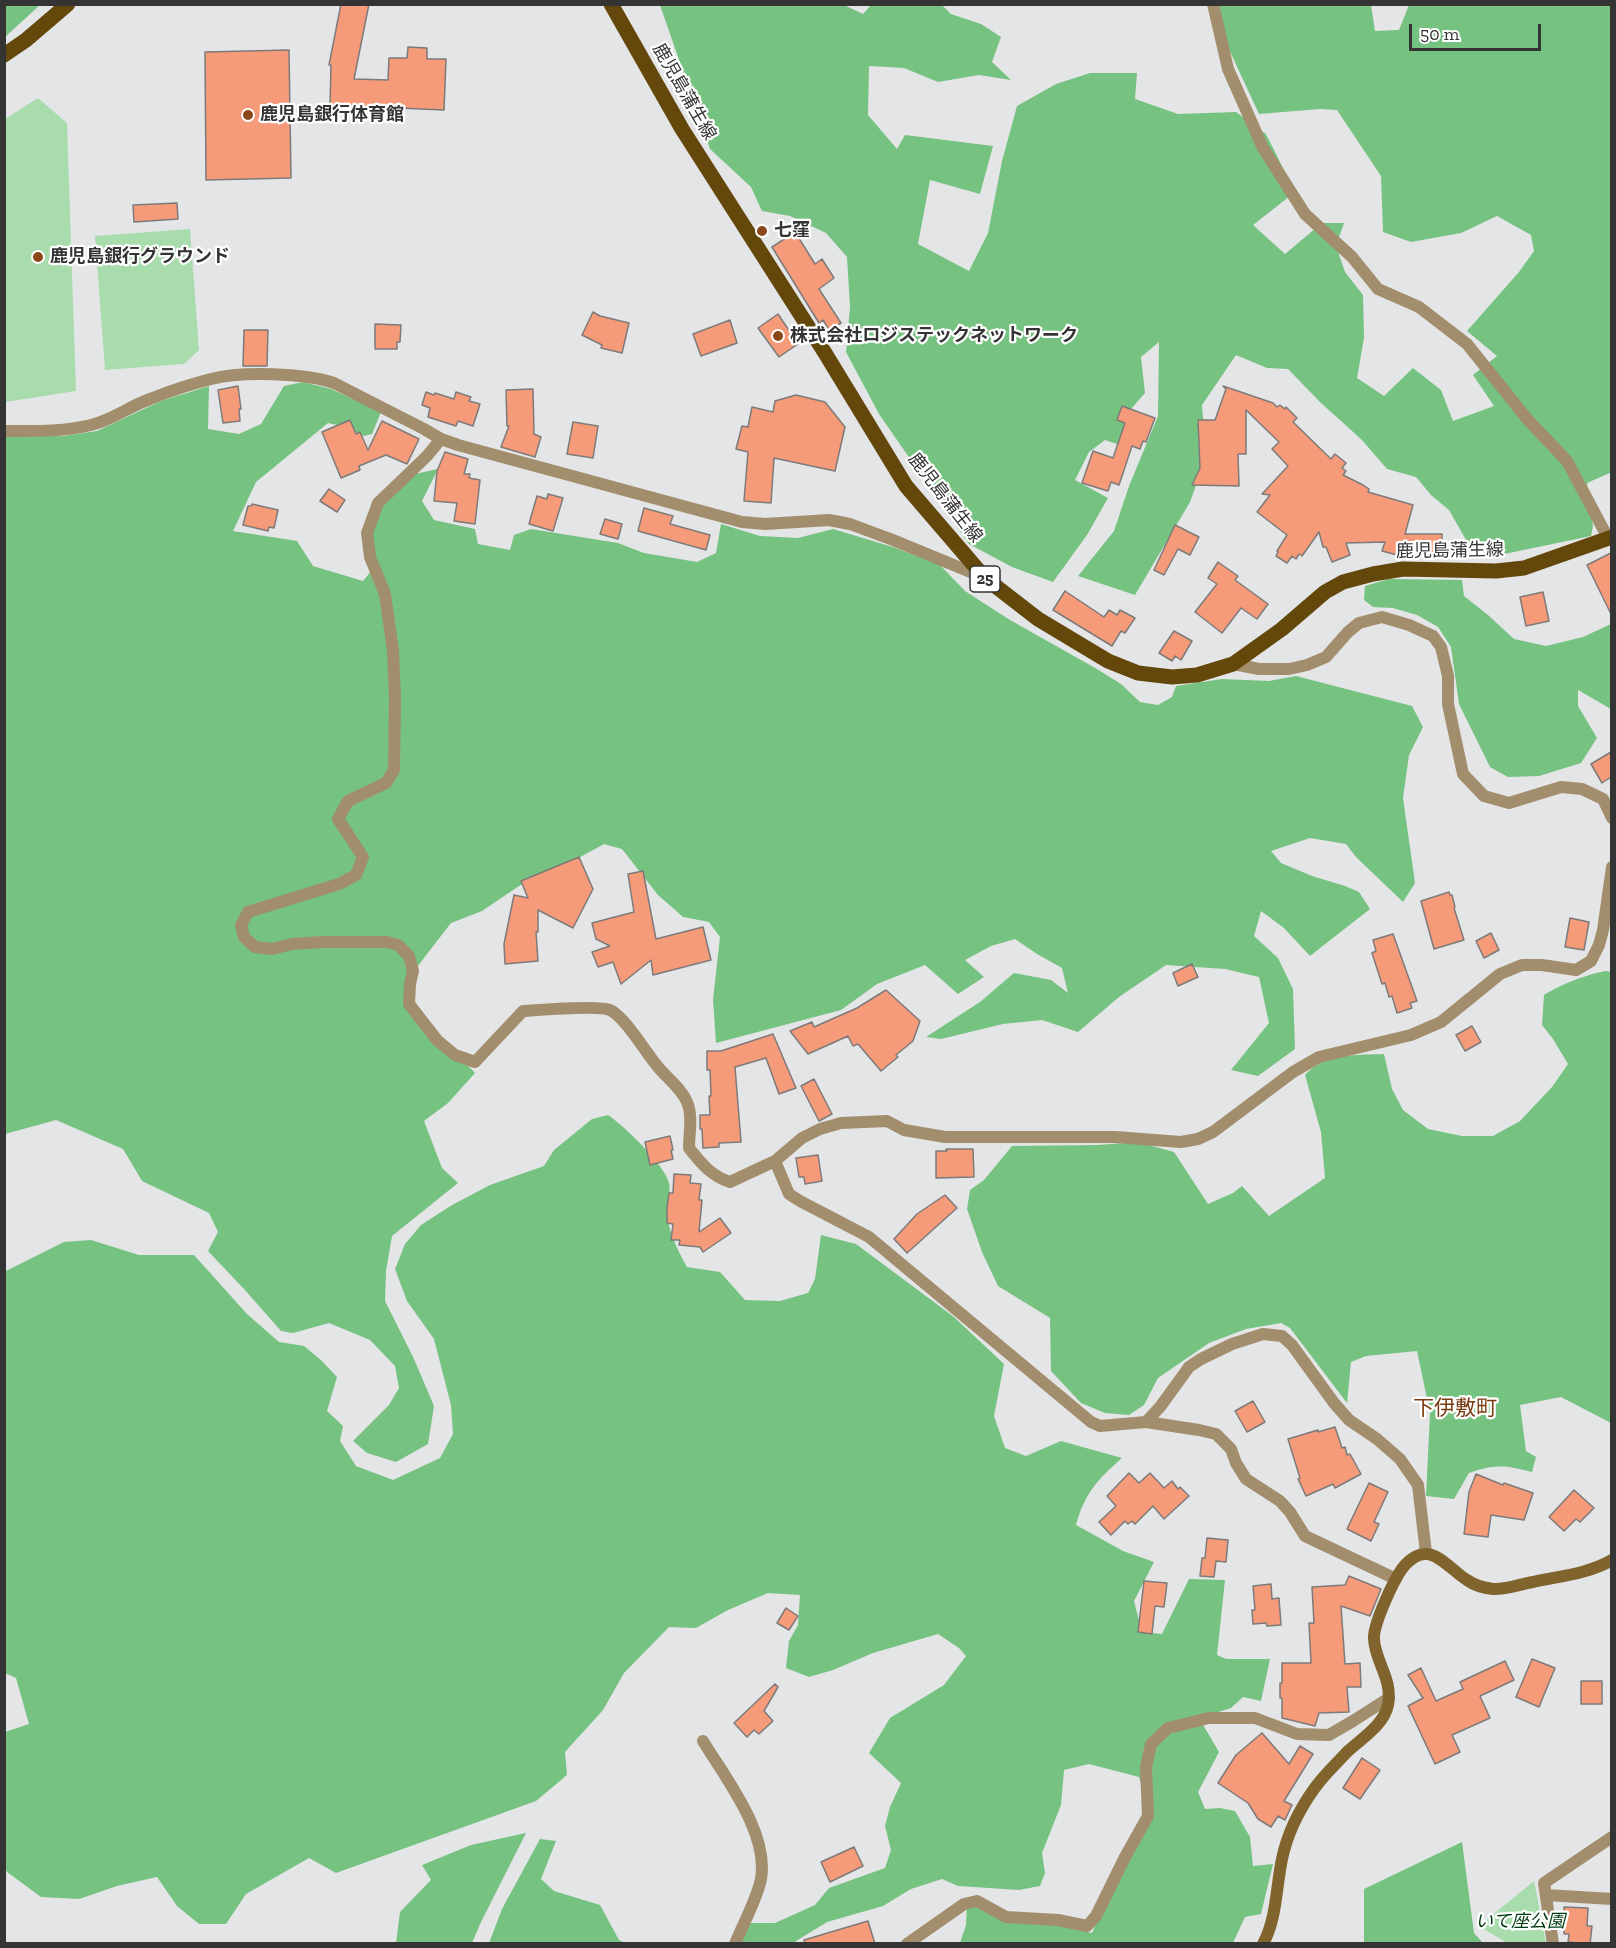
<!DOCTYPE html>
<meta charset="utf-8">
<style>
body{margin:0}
#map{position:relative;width:1616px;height:1948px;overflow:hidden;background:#e4e5e7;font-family:"Zilla Slab",serif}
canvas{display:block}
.frame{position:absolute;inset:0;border:6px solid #343435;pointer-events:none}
.scale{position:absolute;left:1409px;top:24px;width:132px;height:27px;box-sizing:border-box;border:3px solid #343435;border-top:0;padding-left:8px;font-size:18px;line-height:21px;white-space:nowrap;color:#343435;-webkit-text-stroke:4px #fff;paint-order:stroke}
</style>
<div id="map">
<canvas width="1616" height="1948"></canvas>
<div class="frame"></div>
<div class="scale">50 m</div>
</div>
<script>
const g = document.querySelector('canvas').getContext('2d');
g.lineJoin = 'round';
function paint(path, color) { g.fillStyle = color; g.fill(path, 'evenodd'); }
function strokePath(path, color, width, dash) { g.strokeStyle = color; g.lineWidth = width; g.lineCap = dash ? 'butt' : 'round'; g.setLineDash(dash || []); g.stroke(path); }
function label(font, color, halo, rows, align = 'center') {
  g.font = font + ' "Zilla Slab","Noto Sans JP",serif'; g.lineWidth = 4.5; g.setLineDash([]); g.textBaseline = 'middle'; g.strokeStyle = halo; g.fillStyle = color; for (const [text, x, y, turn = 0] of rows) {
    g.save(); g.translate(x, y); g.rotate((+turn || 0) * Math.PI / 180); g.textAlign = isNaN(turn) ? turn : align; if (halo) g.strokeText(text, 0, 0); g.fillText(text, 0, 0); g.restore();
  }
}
const green = new Path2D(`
 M38,98L67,123L76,391L5,402V119Z
 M190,229L199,350L184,364L105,370L95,236Z
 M1534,1881L1546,1943H1507L1479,1926Z`);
const forest = new Path2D(`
 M5,4H40V5L5,37Z
 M660,5H844L863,14L871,5H942L951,14L981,24L1001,37L992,62L1011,80L979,75L938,82L904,68L869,66L868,115L897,149L905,135L993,146L980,194L930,180L918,244L969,271L988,233L1002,161L1017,106L1056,84L1090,73H1137L1135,99L1178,114L1236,112L1266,134L1295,192L1253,225L1285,254L1322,223H1344L1336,246L1345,272L1363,295L1364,338L1357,378L1384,396L1413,368L1441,390L1453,421L1494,406L1473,375L1497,356L1467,331L1519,272L1534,251L1531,235L1497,216L1461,233L1411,242L1383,232L1381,176L1337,110L1320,109L1259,114L1227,45L1219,5H1371L1375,31L1399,30L1409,5H1611L1612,472L1587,483L1593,526L1591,536L1485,558L1469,545L1449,510L1431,495L1416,477L1387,469L1362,440L1320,402L1288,369L1267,368L1236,355L1202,405L1206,457L1190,502L1135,595L1078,576L1114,531L1129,486L1158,416L1159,342L1141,357L1145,393L1131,409L1120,445L1105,440L1089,452L1075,480L1108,498L1087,535L1053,582L1012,567L969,544L879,414L846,352L850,307L847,257L826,233L790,216L762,211L751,187L710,149Z
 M303,382L331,389L381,412L372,434L364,436L346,427L328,423L256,482L233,531L297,541L313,566L363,581L377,564L369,536L381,504L415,474L438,469L422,501L434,520L475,529L478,544L510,550L514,535L531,529L618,543L644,553L697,562L716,553L721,524L760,536L798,538L833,529L893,547L940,565L965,591L1010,620L1097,669L1121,684L1140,702L1158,705L1172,697L1176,686L1222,679L1269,681L1296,676L1412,706L1423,727L1409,755L1403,798L1415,883L1403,902L1356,857L1346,844L1310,838L1271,851L1281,863L1312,876L1345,886L1359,892L1370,909L1310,956L1284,928L1261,911L1254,936L1278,958L1293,989L1295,1049L1258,1076L1231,1070L1269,1023L1259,977L1225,969L1166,965L1119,997L1078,1032L1042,1020L1003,1024L941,1039L926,1037L980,1002L1014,973L1051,980L1068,993L1062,968L1037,954L1015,939L991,946L965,960L984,977L958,994L925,965L877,984L841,1010L716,1043L713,1000L720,937L709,922L683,917L658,895L622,849L604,844L564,866L519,886L482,911L451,923L404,984L428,1023L475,1073L448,1103L424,1121L442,1168L458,1183L392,1236L386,1271L385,1301L414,1359L434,1406L428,1444L396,1462L367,1453L353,1441L389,1405L399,1388L395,1366L370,1340L329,1323L293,1333L281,1331L244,1289L208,1251L218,1232L209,1213L142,1181L123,1149L56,1120L5,1134V436H64L97,431L161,401L209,386L208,429L239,434L261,424L284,386Z
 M1389,579L1462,580L1464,596L1488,615L1514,639L1546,646L1583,637L1611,624V709L1578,690V706L1597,738L1581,763L1539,776L1508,777L1490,767L1459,704L1451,647L1438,627L1417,615L1393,608L1373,607L1364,600L1365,586Z
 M1606,971L1611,972V1423L1561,1397L1520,1405L1526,1451L1536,1457L1532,1472C1505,1465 1495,1464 1469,1473L1454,1499L1426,1496L1430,1413L1417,1351L1366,1356L1351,1362L1347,1403L1290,1328L1281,1323L1246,1329L1209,1343L1158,1378L1144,1405L1129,1415L1105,1413L1081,1403L1051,1371L1050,1318L998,1286L982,1252L967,1209L970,1190L984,1180L1012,1146L1098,1145L1138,1142L1174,1152L1208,1204L1233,1193L1242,1186L1269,1216L1325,1178L1321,1132L1305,1075C1324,1053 1358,1055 1384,1054L1392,1089L1403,1110L1428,1129L1462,1136H1493L1520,1121L1552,1087L1568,1064L1553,1039L1542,1025L1544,995C1560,985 1587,974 1606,971Z
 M608,1115C623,1125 665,1165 669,1183C671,1191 667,1202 667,1211C668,1231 677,1249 687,1267L720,1272L745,1300L780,1301L808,1293L815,1279L821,1235L856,1244L954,1317L1004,1364L994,1416L1005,1448L1026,1456L1061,1441L1122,1458C1097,1480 1085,1493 1076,1525L1123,1551L1154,1562L1134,1601L1142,1632L1162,1634L1189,1579L1225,1580L1217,1655L1226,1659H1270L1261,1701L1243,1697L1231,1708L1199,1718L1219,1752L1198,1792L1205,1809L1220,1808L1235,1811L1250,1837L1253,1866L1273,1864L1261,1914L1245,1917L1233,1943H960L966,1925L967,1905L1092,1933L1111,1890L1151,1815L1139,1777L1089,1764L1064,1770L1061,1805L1042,1853L1045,1873L1040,1886L1019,1890L958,1886L942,1879L911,1889L883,1906L827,1922L793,1943H741L748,1923H775L815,1905L829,1888L885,1868L891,1850L885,1826L890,1807L901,1783L869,1753L890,1718L944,1685L966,1656L959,1648L938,1634L873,1653L833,1670L809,1677L786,1668L789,1641L798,1625L800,1595L768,1593L728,1610L696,1628L669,1627L624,1673L603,1710L565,1752L567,1775L536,1801L336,1873L309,1858L246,1894L226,1924H199L177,1906L157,1877L117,1886L79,1899L41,1897L7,1872L5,1868V1732L29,1724L16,1678L5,1673L4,1272L64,1242L91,1240L139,1255H194L247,1314L279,1342L304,1346L321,1360L337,1377L327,1411L343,1426L340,1441L356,1466L393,1480L440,1458L453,1434L451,1405L434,1339L407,1301L395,1269L405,1244L421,1225L452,1205L490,1185L544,1166L554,1150L592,1119Z
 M526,1833L481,1922L472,1943H396L400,1912L431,1880L422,1865L471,1845Z
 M540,1839L556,1841L541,1879L554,1891L600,1905L619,1940L625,1943H489L502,1909Z
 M1462,1842L1474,1933L1483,1943H1364V1889Z`);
const building = new Path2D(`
 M341,4H369L354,79L388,80L389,58H407L408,47L427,48V59H446L444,110L330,105L331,65H329Z
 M289,50L291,178L206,180L205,52Z
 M177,203L178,219L134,222L133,205Z
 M795,232L815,264L822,259L834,278L819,289L841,323L829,330L823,320L819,323L772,247Z
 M593,312L600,316L629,323L622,353L601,348L602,345L582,335Z
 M778,314L798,344L779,357L758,328Z
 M730,320L737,343L701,356L693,334Z
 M375,324L401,325L400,342H397V349H375Z
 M244,330H268L267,366H243Z
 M238,386L241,409H239L240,421L223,423L218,390Z
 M1223,386L1273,403L1277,407L1280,405L1285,409L1286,407L1297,418L1293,422L1331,459L1335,454L1346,463L1342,468L1346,471L1343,475L1363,485L1369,489L1368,492L1413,505L1405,534H1442V552H1402L1401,556L1382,551L1385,542L1346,543L1350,555L1332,562L1326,547H1323L1319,532L1302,556L1299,554L1296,559L1292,556L1287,563L1276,556L1278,552L1277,551L1287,535L1257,512L1270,495L1262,494L1288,466L1272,449L1279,442L1246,410V454H1238L1239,486L1192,485L1200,468L1198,420H1215L1226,389Z
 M533,389L534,434L541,437L535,457L501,447L509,426H507L506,390Z
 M426,392L434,395L435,393L454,399L456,392L471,397L469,401L480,404L473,426L458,421L456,426L428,417L430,408L422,405Z
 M796,395L825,402L845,427L835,471L774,458L771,503L744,501L748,452L736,449L742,426L748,427L752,407L773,412L775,401Z
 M1122,406L1155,418L1146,442L1143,441L1140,449L1132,446L1119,485L1111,482L1108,491L1082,483L1093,451L1113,458L1125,423L1117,420Z
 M350,420L356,434L360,432L368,450L382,421L419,439L407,464L386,455L359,466L360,470L341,478L322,432Z
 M573,422L598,426L593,458L567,454Z
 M445,452L468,459L464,474H470L469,478L480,480L475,524L454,521L457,503L434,501L437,471Z
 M329,489L345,500L337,512L320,501Z
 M548,494L563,498L553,531L529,524L537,496L547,499Z
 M252,504L278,510L274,528L269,527L268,531L243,525L248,506H251Z
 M644,508L673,516L670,524L710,535L706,550L638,531Z
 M605,519L622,524L618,539L600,534Z
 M1175,525L1199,537L1190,555L1178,549L1164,575L1154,570Z
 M1611,553V614L1587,565Z
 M1218,562L1238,576L1235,580L1268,604L1257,619L1241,608L1222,633L1195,612L1217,584L1208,578Z
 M1065,591L1104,617L1109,610L1117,615L1120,610L1135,618L1125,633L1121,631L1112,646L1053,610Z
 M1543,592L1549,621L1526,626L1520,597Z
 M1174,631L1192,641L1181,660L1175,656L1172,661L1159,653Z
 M1611,752V777L1602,783L1591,764Z
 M579,857L593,889L573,928L538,910V932H536L538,961L505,964L504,944L514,895L528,898L521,881Z
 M643,871L656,939L703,927L711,960L653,975L651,960L621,984L613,962L598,967L592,952L610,946L596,939L592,923L634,912L628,874Z
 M1449,892L1450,895H1452L1455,907L1454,908L1464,940L1434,949L1421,901Z
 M1570,918L1589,922L1584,950L1565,947Z
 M1491,933L1499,950L1484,958L1476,941Z
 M1393,934L1417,1001L1410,1003L1412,1008L1397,1013L1392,996L1389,997L1385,983L1382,984L1372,953L1376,951L1373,940Z
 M1192,964L1198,977L1178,986L1173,973Z
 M886,990L920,1021L913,1041L896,1055L898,1057L881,1071L858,1044L853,1046L848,1036L808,1054L790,1031L812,1022L814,1027L857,1008Z
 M1472,1026L1481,1042L1465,1051L1456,1035Z
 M773,1034L796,1088L779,1094L766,1058L735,1067L741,1142L719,1143V1147L703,1148L702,1129H700V1115H710L709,1096H711L710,1070H707V1051H721Z
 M814,1079L832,1114L819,1121L801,1086Z
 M670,1136L673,1150H671L673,1159L650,1165L645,1142Z
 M946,1149H973L974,1177L936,1178V1151H947Z
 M818,1155L822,1181L805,1184L804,1177H799L796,1158Z
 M674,1174L691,1175L690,1183L701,1184L699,1200H702L699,1232L720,1218L731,1233L703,1252L700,1247L679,1245L680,1240H671L673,1224L667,1223V1208L669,1193H673Z
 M945,1195L957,1208L907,1253L894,1239L917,1214Z
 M1253,1401L1265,1422L1247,1432L1235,1411Z
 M1335,1427L1342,1448L1345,1447L1347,1455L1350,1454L1361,1474L1335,1488L1333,1484L1306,1496L1298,1479L1300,1478L1288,1439L1318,1430V1432Z
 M1129,1473L1139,1483L1150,1473L1164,1488L1172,1481L1178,1489L1180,1487L1189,1496L1164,1519L1153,1506L1135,1524L1132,1521L1128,1524L1125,1521L1111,1535L1099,1522L1116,1506L1107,1496Z
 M1476,1474L1503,1485L1504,1483L1533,1493L1524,1520L1491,1515L1488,1537L1464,1534L1469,1492Z
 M1369,1483L1388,1492L1374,1522L1379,1524L1371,1541L1347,1529Z
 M1574,1490L1594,1508L1580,1522L1576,1519L1564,1531L1549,1517Z
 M1207,1538L1228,1540L1226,1562L1216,1561L1214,1577L1200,1576L1202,1558H1205Z
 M1349,1576L1381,1589L1370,1616L1341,1606L1345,1664L1360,1663L1361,1687H1347L1349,1712L1319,1713L1315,1726L1282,1718V1698H1280V1683H1282V1663H1311L1309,1623H1314L1312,1587L1345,1585Z
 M1144,1581L1167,1583L1164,1607L1155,1606L1152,1634L1138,1632Z
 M1271,1584L1272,1599L1279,1598L1281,1625L1267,1626L1266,1623L1253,1624L1252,1610H1255L1253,1586Z
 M786,1608L798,1616L789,1630L777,1623Z
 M1532,1659L1555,1668L1539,1707L1516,1697Z
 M1505,1661L1514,1680L1480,1696L1490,1718L1452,1735L1460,1752L1435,1764L1408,1706L1423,1698L1408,1675L1421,1668L1436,1701L1463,1689L1460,1682Z
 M1581,1681H1602V1704H1581Z
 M775,1684L778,1687L764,1711L773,1721L759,1734L754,1730L747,1737L734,1723Z
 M1262,1733L1289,1764L1300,1746L1313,1754L1284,1801L1292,1805L1285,1820L1278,1816L1271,1827L1258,1819L1248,1803L1218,1783L1236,1755Z
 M1362,1758L1380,1770L1360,1799L1343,1788Z
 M854,1847L863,1866L830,1882L821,1862Z
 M1564,1907L1588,1908L1587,1926H1592L1590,1944L1568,1942L1569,1934H1564Z
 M868,1921L875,1944H805L804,1940Z`);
const street = new Path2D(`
 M1213,4L1228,69L1263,148L1305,214L1352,257L1378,289L1419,307L1467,344L1528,420L1567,461L1608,538
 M4,431C33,431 63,432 91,425C112,420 130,406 150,399C170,391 191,384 211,379C241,371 305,373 334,383L424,429L441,439L458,445L742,522L765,524L829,520L850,524L893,540L985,578
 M441,439L427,456L378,503L367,533L370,557L385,594L393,651L395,698L394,770L386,783L348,801L338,819L363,857L356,875L339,884L248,912L241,925L244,937L255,947L272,949L292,944L322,942H387L398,945L409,956L413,971L410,984L409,1004L437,1040L455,1055L475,1062L523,1011C539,1010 599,1005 610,1010C625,1017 646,1053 658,1067C668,1079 681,1088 687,1102C693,1116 689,1134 689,1148C701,1163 711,1176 730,1182L775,1161
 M1233,664L1259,669H1289L1307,665L1326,657L1348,632L1359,623L1382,617L1409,625L1433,636L1441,647L1448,676V704L1463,774L1484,796L1509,803L1561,787L1582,789L1603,799L1612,818
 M1146,1422L1199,1430L1216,1434L1231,1449L1236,1463L1246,1479L1280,1501L1290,1512L1305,1536L1396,1579
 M1426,1553L1418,1485L1400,1459L1377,1439L1349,1420L1334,1403L1292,1345L1282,1336L1263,1334L1232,1344L1201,1359L1189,1367L1160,1407L1146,1422L1100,1426L1091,1422L869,1237L800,1201L789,1194L775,1161L802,1138L820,1129L841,1123L887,1121L904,1130L945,1137H1115L1181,1142L1198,1139L1213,1132L1293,1072L1319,1057L1411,1035L1441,1022L1500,974L1522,965H1542L1576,970L1591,961L1599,945L1603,930L1612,867
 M703,1741C726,1779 769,1833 761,1879C757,1899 743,1924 735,1944
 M1546,1895L1612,1899
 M907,1944L964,1904L977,1901L1006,1917L1058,1920L1087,1926L1096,1916L1125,1857L1148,1816L1146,1768L1151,1744L1168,1728L1209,1718H1255L1297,1734L1329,1735L1353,1721L1389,1698
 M1553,1944L1544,1883L1612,1837`);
const secondary = new Path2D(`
 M1263,1944C1277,1918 1276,1887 1282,1859C1287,1835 1299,1810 1314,1789C1323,1776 1336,1764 1347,1752C1361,1739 1384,1725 1388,1705C1393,1679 1375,1662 1374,1639C1373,1625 1395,1575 1406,1564C1410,1560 1418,1554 1425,1554C1438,1552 1456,1574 1467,1580C1474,1585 1484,1588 1493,1589C1506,1590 1520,1584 1533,1582C1559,1576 1588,1574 1612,1560`);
const primary = new Path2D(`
 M611,4L682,129L825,353L906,486L985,578L1038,619L1108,661L1138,673L1172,677L1197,675L1233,664L1282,629L1325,592L1343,582L1373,574L1403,569L1496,571L1524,568L1612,537
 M4,55L26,40L68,4`);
const markers = [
 [248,115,6,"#8a4718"],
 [762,231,6,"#8a4718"],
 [38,257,6,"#8a4718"],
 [778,336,6,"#8a4718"]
];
const shields = [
 [985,579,30]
];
const shieldNames = [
 ["25",985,579]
];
const streetNames = [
 ["鹿児島蒲生線",684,92,60],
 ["鹿児島蒲生線",945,498,52],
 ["鹿児島蒲生線",1450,551,-1]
];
const poiNames = [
 ["鹿児島銀行体育館",260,115],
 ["七窪",774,231],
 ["鹿児島銀行グラウンド",50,257],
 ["株式会社ロジステックネットワーク",790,336]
];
const parkNames = [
 ["いて座公園",1520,1922]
];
const quarterNames = [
 ["下伊敷町",1455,1409]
];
paint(green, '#a8dcad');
paint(forest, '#76c281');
paint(building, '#f69b79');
strokePath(building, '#7d7a79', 1.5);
strokePath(street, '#a28e6c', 12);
strokePath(secondary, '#81642d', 12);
strokePath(primary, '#64470b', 15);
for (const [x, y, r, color] of markers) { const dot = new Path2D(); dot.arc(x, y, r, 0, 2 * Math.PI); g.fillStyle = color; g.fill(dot); strokePath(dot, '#fff', 2); }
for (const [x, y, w] of shields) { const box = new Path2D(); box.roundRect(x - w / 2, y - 13, w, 26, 4.5); g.fillStyle = '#fff'; g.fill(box); strokePath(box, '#343435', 1.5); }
label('bold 16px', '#343435', null, shieldNames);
label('18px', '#343435', '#fff', streetNames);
label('bold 18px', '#343435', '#fff', poiNames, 'left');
label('italic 18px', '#003b11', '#fff', parkNames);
label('21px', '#793c11', '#fff', quarterNames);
</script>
